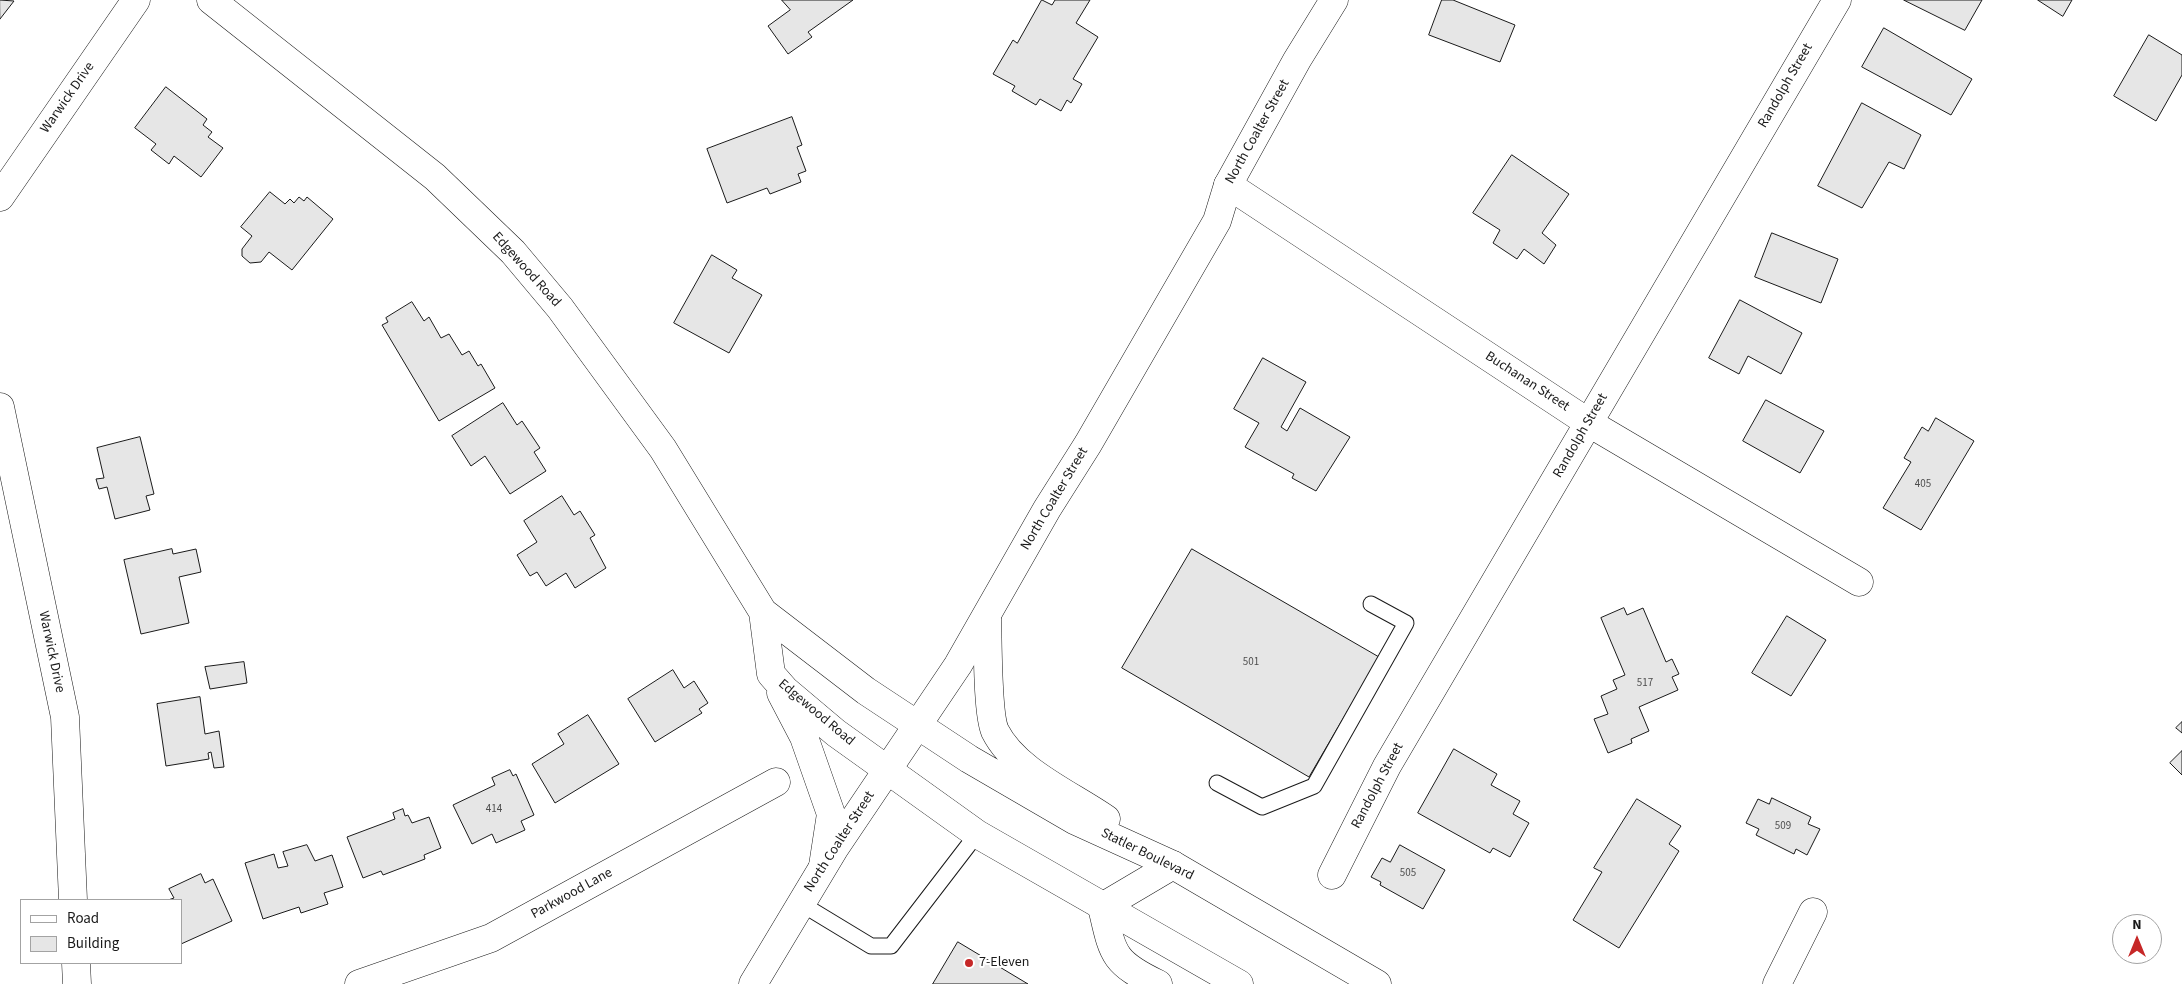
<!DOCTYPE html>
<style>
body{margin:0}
#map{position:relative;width:2182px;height:984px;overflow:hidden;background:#fff;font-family:"Source Sans 3",sans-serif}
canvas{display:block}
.legend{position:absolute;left:20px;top:899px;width:162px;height:65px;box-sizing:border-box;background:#fff;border:1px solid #a3a3a3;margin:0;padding:6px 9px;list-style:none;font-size:15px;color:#1a1a1a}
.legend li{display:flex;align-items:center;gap:10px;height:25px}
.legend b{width:25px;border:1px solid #a3a3a3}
.north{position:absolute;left:2112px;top:914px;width:50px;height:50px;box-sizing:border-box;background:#fff;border:1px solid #a3a3a3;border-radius:50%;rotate:0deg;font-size:14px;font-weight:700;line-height:20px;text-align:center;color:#1a1a1a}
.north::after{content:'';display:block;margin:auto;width:18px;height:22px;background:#c62828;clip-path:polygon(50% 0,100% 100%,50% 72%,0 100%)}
</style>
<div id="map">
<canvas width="2182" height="984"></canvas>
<ul class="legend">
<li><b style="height:6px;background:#fff"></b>Road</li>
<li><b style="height:14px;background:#e6e6e6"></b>Building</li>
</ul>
<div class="north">N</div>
</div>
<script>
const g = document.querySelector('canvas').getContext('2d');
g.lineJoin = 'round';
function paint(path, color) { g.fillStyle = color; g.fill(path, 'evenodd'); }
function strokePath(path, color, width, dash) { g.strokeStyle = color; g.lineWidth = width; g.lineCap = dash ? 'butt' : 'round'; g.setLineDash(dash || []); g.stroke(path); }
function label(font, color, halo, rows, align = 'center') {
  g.font = font + ' "Source Sans 3",sans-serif'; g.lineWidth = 4; g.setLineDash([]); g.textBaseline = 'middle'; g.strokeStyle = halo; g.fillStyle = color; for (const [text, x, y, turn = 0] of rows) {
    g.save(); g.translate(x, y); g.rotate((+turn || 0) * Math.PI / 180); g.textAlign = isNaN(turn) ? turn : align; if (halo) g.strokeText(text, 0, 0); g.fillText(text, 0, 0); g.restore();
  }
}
const building = new Path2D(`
 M0,0L14,1L0,19Z
 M782,0H853L808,32L812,37L788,54L768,26L790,10Z
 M1042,0L1052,5L1055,0H1090L1076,23L1098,37L1073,79L1082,84L1071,103L1067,100L1061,111L1040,99L1036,105L1012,91L1015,86L993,74L1013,40L1017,43Z
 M1442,0H1453L1515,25L1500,62L1429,35Z
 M1904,0H1982L1965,30Z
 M2038,0H2072L2063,16Z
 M1884,28L1972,79L1951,115L1862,67Z
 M2149,35L2182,55V75L2156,121L2114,96Z
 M166,87L207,119L203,125L212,132L208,137L223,148L201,177L174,156L169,164L151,150L156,144L135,128Z
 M1862,103L1921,135L1904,169L1889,162L1862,208L1818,186Z
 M792,117L802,145L797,147L806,171L798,174L801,182L770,194L767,188L727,203L707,149Z
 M1512,155L1569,194L1542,233L1556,245L1544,264L1524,249L1517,259L1493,243L1500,230L1473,213Z
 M270,192L285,204L290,199L294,203L299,197L304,201L307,197L333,219L292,270L269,252L261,262L250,263L242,256V249L252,236L241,227Z
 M1772,233L1838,259L1821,303L1755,277Z
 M712,255L737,270L732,278L762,295L729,353L674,323Z
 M1740,300L1802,333L1781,374L1748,356L1739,374L1709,358Z
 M412,302L424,321L429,317L441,338L449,334L462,355L469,351L478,366L481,364L495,388L439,421L382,325L388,322L386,318Z
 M1263,358L1306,382L1281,427L1287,431L1300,408L1350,437L1316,491L1292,478L1294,474L1245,447L1259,423L1234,409Z
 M1766,400L1824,431L1800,473L1743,441Z
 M503,403L517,425L522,421L540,448L534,452L546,471L510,494L485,456L471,466L452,436Z
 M1936,418L1974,441L1921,530L1883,508L1911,462L1904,458L1922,427L1928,431Z
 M140,437L154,494L146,496L150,510L115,519L107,487L99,489L96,479L104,478L97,448Z
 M562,496L574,515L580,511L595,535L590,538L606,568L575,588L566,573L546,586L537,572L530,576L517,555L537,542L524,521Z
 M172,549L173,554L196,549L201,572L179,577L189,623L141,634L124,560Z
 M1192,549L1379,657L1309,777L1122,668Z
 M1624,608L1627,615L1643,608L1666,662L1672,659L1679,674L1672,677L1678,690L1639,707L1649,731L1631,739L1632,743L1608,753L1594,719L1608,714L1601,696L1617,689L1613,680L1625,675L1601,618Z
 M1787,616L1826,640L1791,696L1752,673Z
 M244,662L247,683L210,689L205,667Z
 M673,670L684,688L694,681L708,703L699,709L702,713L655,742L628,699Z
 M200,697L205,734L219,731L224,767L214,768L211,752L208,753L209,759L166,766L157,704Z
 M588,715L619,764L555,803L532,764L564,744L558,734Z
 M2182,722V733L2176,728Z
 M1454,749L1497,774L1491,785L1520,801L1513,814L1529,823L1510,857L1493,848L1490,853L1418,813Z
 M2182,751V775L2170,763Z
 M510,770L513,776L516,774L534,815L521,821L525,830L496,843L492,834L472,844L453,805L495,785L492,778Z
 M1772,798L1811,817L1808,824L1820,829L1807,855L1796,849L1794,854L1756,835L1759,829L1746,823L1758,799L1769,804Z
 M1637,799L1681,826L1669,844L1679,851L1619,948L1573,920L1602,872L1594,868Z
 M403,809L405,816L408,815L412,823L429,817L441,848L424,855L425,859L383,875L381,871L363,878L347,837L395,819L393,813Z
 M307,845L315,861L332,855L343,887L324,893L328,904L301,913L299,907L263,919L245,863L274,854L278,868L288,866L283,852Z
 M1400,845L1445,870L1423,909L1380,885L1381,882L1371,877L1382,858L1390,862Z
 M201,874L205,883L213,879L232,921L181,944V900H168L174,898L169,889Z
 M958,942L1028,984H933Z`);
const service = new Path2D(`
 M1217,783L1262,807L1314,786L1406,623L1371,604
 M800,903L871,946H891L977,834`);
const minor = new Path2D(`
 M1228,185L1589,423L1859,582
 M0,197L136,0
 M0,407L65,717L73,900
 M1332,875L1387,766L1837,0
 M76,963L77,984
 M359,984L491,938L776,782
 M1158,984C1112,962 1113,954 1102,907L1173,865
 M1777,984L1813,912`);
const tertiary = new Path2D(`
 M753,984L834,849L958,665L1047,509L1088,444L1217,221L1228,185L1297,60L1334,0`);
const secondary = new Path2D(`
 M211,0L435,177L513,252L560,308L663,449L763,612L866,691L969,759L1074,820L1173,865L1377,984
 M763,612L771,674L785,690L836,733L977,834L1239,984
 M987,616C988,640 987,713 995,731C1015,771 1070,794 1106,819
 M781,693L804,737L831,814L823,866`);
const markers = [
 [969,963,5,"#c62828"]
];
const numberNames = [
 ["405",1923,485],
 ["501",1251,663],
 ["517",1645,684],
 ["414",494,810],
 ["509",1783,827],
 ["505",1408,874]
];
const streetNames = [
 ["Randolph Street",1786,86,-60],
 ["Warwick Drive",68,98,-55],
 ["North Coalter Street",1258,132,-61],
 ["Edgewood Road",526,270,48],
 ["Buchanan Street",1527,382,33],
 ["Randolph Street",1581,436,-60],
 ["North Coalter Street",1055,499,-59],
 ["Warwick Drive",51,652,78],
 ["Edgewood Road",816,713,40],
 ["Randolph Street",1378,786,-62],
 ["North Coalter Street",840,842,-57],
 ["Statler Boulevard",1147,855,26],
 ["Parkwood Lane",572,894,-29]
];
const poiNames = [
 ["7-Eleven",979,963]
];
paint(building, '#e6e6e6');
strokePath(building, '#1a1a1a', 1);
strokePath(service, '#1a1a1a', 17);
strokePath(minor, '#1a1a1a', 29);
strokePath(tertiary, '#1a1a1a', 29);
strokePath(secondary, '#1a1a1a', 29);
strokePath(service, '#fff', 15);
strokePath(minor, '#fff', 28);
strokePath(tertiary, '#fff', 28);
strokePath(secondary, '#fff', 28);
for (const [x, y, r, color] of markers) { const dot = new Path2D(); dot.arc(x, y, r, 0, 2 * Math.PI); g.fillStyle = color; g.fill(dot); strokePath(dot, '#fff', 2); }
label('11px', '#4d4d4d', null, numberNames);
label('14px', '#1a1a1a', '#fff', streetNames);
label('14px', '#1a1a1a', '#fff', poiNames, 'left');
</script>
